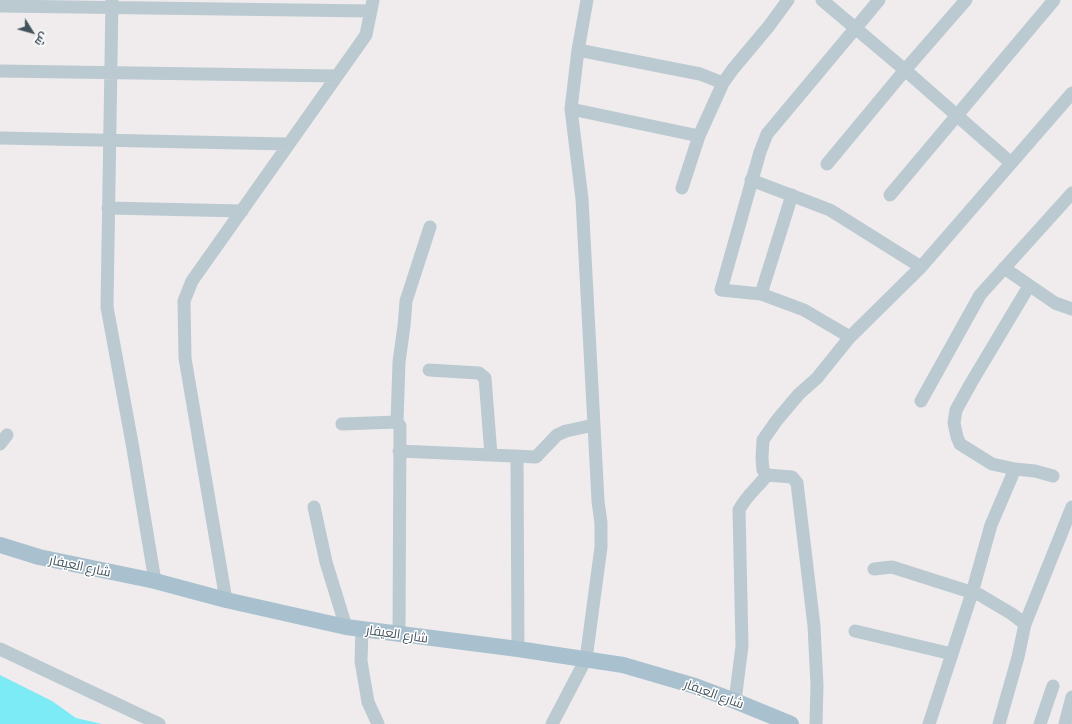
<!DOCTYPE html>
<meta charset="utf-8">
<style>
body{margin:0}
#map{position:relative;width:1072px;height:724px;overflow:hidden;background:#f0eced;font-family:Barlow,Cairo,sans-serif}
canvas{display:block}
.north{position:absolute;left:12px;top:12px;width:40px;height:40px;-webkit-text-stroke:3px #fff;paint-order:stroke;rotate:127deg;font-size:11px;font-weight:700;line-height:16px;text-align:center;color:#43535c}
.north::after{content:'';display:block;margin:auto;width:14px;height:18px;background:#43535c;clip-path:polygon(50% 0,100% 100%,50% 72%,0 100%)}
</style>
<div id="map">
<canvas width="1072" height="724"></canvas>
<div class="north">ش</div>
</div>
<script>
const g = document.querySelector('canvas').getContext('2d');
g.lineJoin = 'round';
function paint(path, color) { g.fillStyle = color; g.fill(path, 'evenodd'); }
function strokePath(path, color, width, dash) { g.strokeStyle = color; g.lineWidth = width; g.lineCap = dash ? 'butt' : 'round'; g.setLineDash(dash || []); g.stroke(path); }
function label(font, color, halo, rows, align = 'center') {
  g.font = font + ' Barlow,Cairo,sans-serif'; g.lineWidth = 3; g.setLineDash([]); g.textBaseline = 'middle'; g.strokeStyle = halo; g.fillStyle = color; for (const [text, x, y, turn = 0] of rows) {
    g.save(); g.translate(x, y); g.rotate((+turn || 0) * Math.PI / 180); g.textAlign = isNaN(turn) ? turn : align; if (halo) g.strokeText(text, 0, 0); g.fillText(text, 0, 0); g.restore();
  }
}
const water = new Path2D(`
 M0,675L52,701L76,718L102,724H0Z`);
const minor = new Path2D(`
 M112,0L107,307L132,443L155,581
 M822,0L905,70L1011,163
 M0,6L371,11
 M578,50L700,74L723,83
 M0,71L337,76
 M571,109L699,136
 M0,138L288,144
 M827,164L905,70L966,0
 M751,180L830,210L921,267
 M682,188L699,136L723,83L733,69L769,26L788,0
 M890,195L1054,0
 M108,208L242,211
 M1004,268L1055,303L1072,309
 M1029,286L971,383L956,410L954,423L957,437L960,444L992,464L1015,469L1035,471L1053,476
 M761,294L792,195
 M850,337L804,310L761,294L721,290L760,152L767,134L879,0
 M429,370L479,373L485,378L491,455
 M921,401L980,295L1072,193
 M397,422L399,362L404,326L406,301L430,227
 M342,424L397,422L400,426L399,634
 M0,444L7,435
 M399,451L536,457L557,435L566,431L594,425
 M517,456L518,649
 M314,507L326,562L346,627
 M874,569L892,567L980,595L1012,614L1025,624
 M226,600L185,358L184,301L192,281L366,35L373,0
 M362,629L361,661L368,702L378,724
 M855,631L952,654
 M0,649L159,724
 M735,701L742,646L739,510C746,496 758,487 767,475
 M552,724L586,659L601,547V523L598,501L582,199L571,109L578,50L587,0
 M816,724L817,685L814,626L797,483L792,477L767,475L763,470L762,458L763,440L777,420L799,394L817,378L850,337L921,267L1072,93
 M929,724L972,593L991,525L1015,469
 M999,724L1018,657L1025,624L1072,507
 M1040,724L1053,686
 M1065,724L1072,697`);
const major = new Path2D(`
 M0,545L39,557L155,581L226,600L346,627L518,649L623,665L695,686L735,701L791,724`);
const streetNames = [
 ["شارع العيفار",80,566,12],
 ["شارع العيفار",397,634,8],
 ["شارع العيفار",714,694,20]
];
paint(water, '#7debf5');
strokePath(minor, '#bbcad1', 13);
strokePath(major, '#a9c1cf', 16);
label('13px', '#43535c', '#fff', streetNames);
</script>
